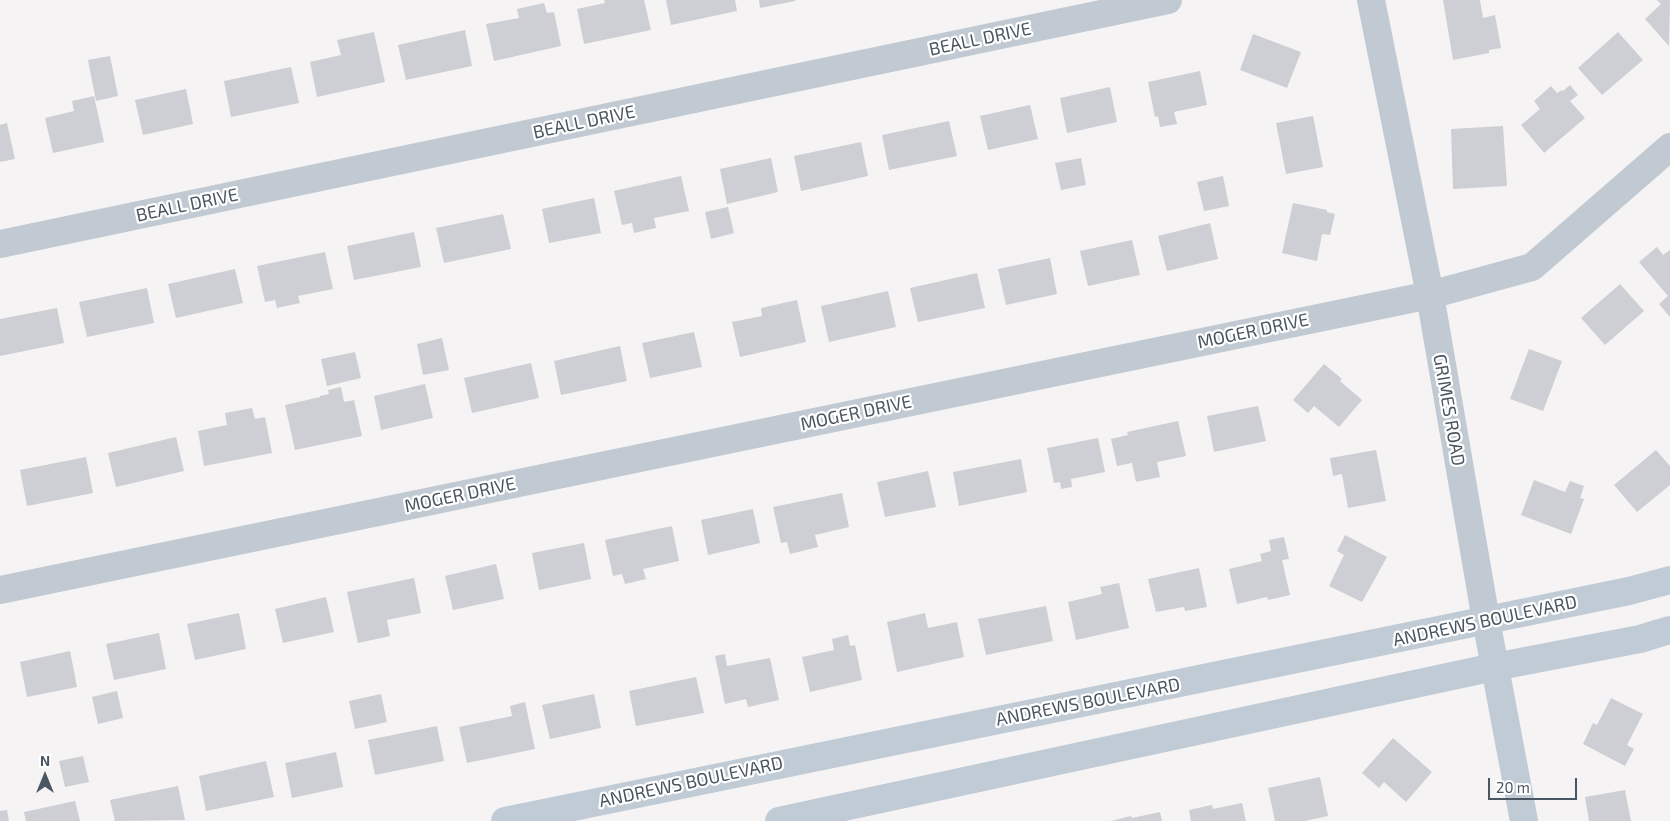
<!DOCTYPE html>
<style>
body{margin:0}
#map{position:relative;width:1670px;height:821px;overflow:hidden;background:#f5f3f3;font-family:"Exo 2",sans-serif}
canvas{display:block}
.north{position:absolute;left:20px;top:751px;width:50px;height:50px;-webkit-text-stroke:4px #fff;paint-order:stroke;rotate:0deg;font-size:14px;font-weight:700;line-height:20px;text-align:center;color:#4a5661}
.north::after{content:'';display:block;margin:auto;width:18px;height:22px;background:#4a5661;clip-path:polygon(50% 0,100% 100%,50% 72%,0 100%)}
.scale{position:absolute;left:1488px;top:778px;width:89px;height:22px;box-sizing:border-box;border:2px solid #4a5661;border-top:0;padding-left:6px;font-size:15px;line-height:18px;white-space:nowrap;color:#4a5661;-webkit-text-stroke:4px #fff;paint-order:stroke}
</style>
<div id="map">
<canvas width="1670" height="821"></canvas>
<div class="north">N</div>
<div class="scale">20 m</div>
</div>
<script>
const g = document.querySelector('canvas').getContext('2d');
g.lineJoin = 'round';
function paint(path, color) { g.fillStyle = color; g.fill(path, 'evenodd'); }
function strokePath(path, color, width, dash) { g.strokeStyle = color; g.lineWidth = width; g.lineCap = dash ? 'butt' : 'round'; g.setLineDash(dash || []); g.stroke(path); }
function label(font, color, halo, rows, align = 'center') {
  g.font = font + ' "Exo 2",sans-serif'; g.lineWidth = 4.5; g.setLineDash([]); g.textBaseline = 'middle'; g.strokeStyle = halo; g.fillStyle = color; for (const [text, x, y, turn = 0] of rows) {
    g.save(); g.translate(x, y); g.rotate((+turn || 0) * Math.PI / 180); g.textAlign = isNaN(turn) ? turn : align; if (halo) g.strokeText(text, 0, 0); g.fillText(text, 0, 0); g.restore();
  }
}
const building = new Path2D(`
 M604,0H644L651,30L584,44L577,9L605,3Z
 M666,0H735L737,11L671,25Z
 M759,0H795V1L760,8Z
 M1443,0H1480L1483,18L1495,15L1501,48L1489,50V53L1453,60Z
 M1657,0H1670L1669,46L1645,19L1661,4Z
 M544,3L547,13L554,12L561,46L494,61L486,24L519,18L517,9Z
 M465,30L472,66L406,80L398,45Z
 M374,32L385,82L317,97L310,62L341,55L337,40Z
 M1618,32L1643,60L1602,95L1578,68Z
 M1253,34L1301,52L1287,88L1240,70Z
 M110,56L118,96L96,101L88,60Z
 M291,67L299,103L231,117L224,81Z
 M1200,71L1207,105L1174,112L1177,124L1160,127L1158,116L1155,117L1148,82Z
 M1570,85L1578,95L1570,101L1585,118L1544,153L1521,125L1540,109L1534,101L1551,86L1557,93L1562,90L1563,91Z
 M1110,87L1117,122L1067,133L1060,98Z
 M186,89L193,124L143,135L135,100Z
 M94,96L104,142L53,153L45,118L74,111L72,101Z
 M1030,105L1038,139L988,150L980,116Z
 M1313,116L1323,167L1286,174L1276,123Z
 M949,121L957,156L889,170L882,135Z
 M7,123L15,159L0,162V125Z
 M1503,126L1507,186L1453,189L1451,129Z
 M861,142L868,176L801,191L794,156Z
 M771,158L778,192L727,204L720,169Z
 M1081,158L1086,185L1061,190L1055,163Z
 M681,176L689,211L654,218L656,228L634,233L632,223L622,225L614,191Z
 M1223,176L1229,206L1204,211L1197,182Z
 M594,198L601,233L549,243L542,209Z
 M1293,203L1327,210V212L1335,214L1330,235L1322,234L1317,261L1282,253Z
 M728,207L734,233L711,239L705,212Z
 M503,214L511,249L444,263L436,228Z
 M1210,223L1218,259L1167,271L1158,236Z
 M414,232L421,267L354,280L347,246Z
 M1132,240L1140,275L1088,286L1080,251Z
 M1657,247L1663,255L1670,250V317L1659,304L1668,296L1639,262Z
 M325,252L333,289L298,296L300,303L277,308L275,300L265,302L257,266Z
 M1050,258L1057,294L1006,305L998,269Z
 M235,269L243,303L176,318L168,284Z
 M977,273L985,308L918,322L910,288Z
 M1620,284L1644,311L1605,345L1581,318Z
 M147,288L154,323L87,337L79,302Z
 M888,291L896,327L829,342L821,306Z
 M797,300L806,342L740,357L732,322L762,316L761,308Z
 M57,308L64,343L0,356V319Z
 M694,332L702,367L650,378L642,343Z
 M442,338L449,370L423,375L417,344Z
 M620,346L627,381L561,395L554,361Z
 M1529,349L1562,361L1543,411L1510,399Z
 M355,352L361,378L327,386L321,359Z
 M531,363L539,398L472,413L464,378Z
 M1324,364L1342,379L1340,381L1362,400L1339,427L1314,406L1308,413L1293,400Z
 M425,384L433,418L381,430L374,396Z
 M341,387L344,402L354,400L362,436L295,450L285,405L320,397V396L329,394L328,390Z
 M1258,406L1266,441L1214,452L1207,416Z
 M252,408L255,419L265,417L272,453L204,466L198,431L227,425L225,413Z
 M1178,421L1186,456L1157,462L1160,477L1136,482L1132,463L1117,466L1111,439L1128,435L1127,432Z
 M176,437L184,471L116,487L108,453Z
 M1098,438L1105,472L1071,479L1072,487L1061,489L1060,482L1054,483L1047,448Z
 M1376,450L1386,501L1348,508L1342,474L1333,476L1330,458Z
 M1656,450L1670,466V485L1637,512L1614,485Z
 M86,457L93,493L27,506L20,470Z
 M1021,459L1027,492L959,506L953,472Z
 M928,471L936,507L885,517L877,482Z
 M1534,480L1565,492L1570,481L1584,486L1580,498L1584,499L1571,534L1521,515Z
 M842,493L849,527L815,535L818,547L790,554L787,542L781,543L773,507Z
 M753,509L760,543L708,555L701,520Z
 M672,526L679,561L643,569L646,579L625,584L622,574L613,576L605,540Z
 M1345,535L1387,557L1362,602L1329,586L1344,555L1337,551Z
 M1284,537L1289,559L1282,560L1290,595L1268,600L1267,597L1237,604L1229,569L1262,561L1260,554L1271,551L1269,540Z
 M584,543L591,579L539,590L532,553Z
 M496,564L504,599L453,610L445,576Z
 M1199,568L1207,607L1185,611L1184,607L1156,612L1148,579Z
 M414,578L421,613L387,620L390,636L358,643L347,592Z
 M1119,583L1129,628L1076,640L1068,602L1102,594L1100,587Z
 M326,597L334,632L283,643L275,609Z
 M1046,606L1053,641L986,655L978,619Z
 M239,613L246,649L195,660L187,624Z
 M925,613L928,628L957,622L964,657L897,672L887,622Z
 M159,633L166,669L114,680L106,644Z
 M848,635L850,646L855,645L862,680L810,692L802,657L834,650L832,639Z
 M70,651L77,687L27,697L20,662Z
 M725,654L727,666L770,658L779,700L748,707L746,699L725,704L715,656Z
 M696,677L704,713L636,726L629,691Z
 M117,691L123,718L98,724L92,697Z
 M381,694L387,722L355,729L349,701Z
 M594,694L601,728L550,739L542,705Z
 M1611,698L1643,714L1627,745L1634,749L1625,766L1583,744L1593,723L1597,725Z
 M525,702L535,749L467,763L459,727L512,716L510,706Z
 M437,726L444,761L375,775L368,740Z
 M1393,738L1432,772L1406,802L1384,782L1379,788L1362,773Z
 M336,752L343,787L292,798L285,763Z
 M83,756L89,782L65,787L59,761Z
 M266,761L274,797L206,811L199,776Z
 M1320,777L1328,816L1305,821H1275L1268,788Z
 M178,786L185,820L115,821L110,800Z
 M1625,790L1631,821H1589L1585,797Z
 M75,801L80,821H26L24,812Z
 M1242,803L1246,821H1191L1189,810L1212,805L1213,809Z
 M7,810L9,821H0V811Z
 M1160,812L1162,821H1111L1131,816L1132,818Z`);
const street = new Path2D(`
 M1371,0L1430,295L1486,620
 M0,244L1168,0
 M0,590L1430,295L1532,267L1670,147`);
const secondary = new Path2D(`
 M1486,620L1524,821
 M505,821L1629,591L1670,580
 M779,821L1494,667L1640,639L1670,630`);
const streetNames = [
 ["BEALL DRIVE",980,39,-12],
 ["BEALL DRIVE",584,122,-12],
 ["BEALL DRIVE",187,205,-12],
 ["MOGER DRIVE",1253,331,-12],
 ["GRIMES ROAD",1449,410,80],
 ["MOGER DRIVE",856,413,-12],
 ["MOGER DRIVE",460,495,-12],
 ["ANDREWS BOULEVARD",1485,621,-12],
 ["ANDREWS BOULEVARD",1088,702,-11],
 ["ANDREWS BOULEVARD",691,782,-12]
];
paint(building, '#cdcfd5');
strokePath(street, '#c1cad2', 28);
strokePath(secondary, '#c1cbd6', 28);
label('18px', '#4a5661', '#fff', streetNames);
</script>
